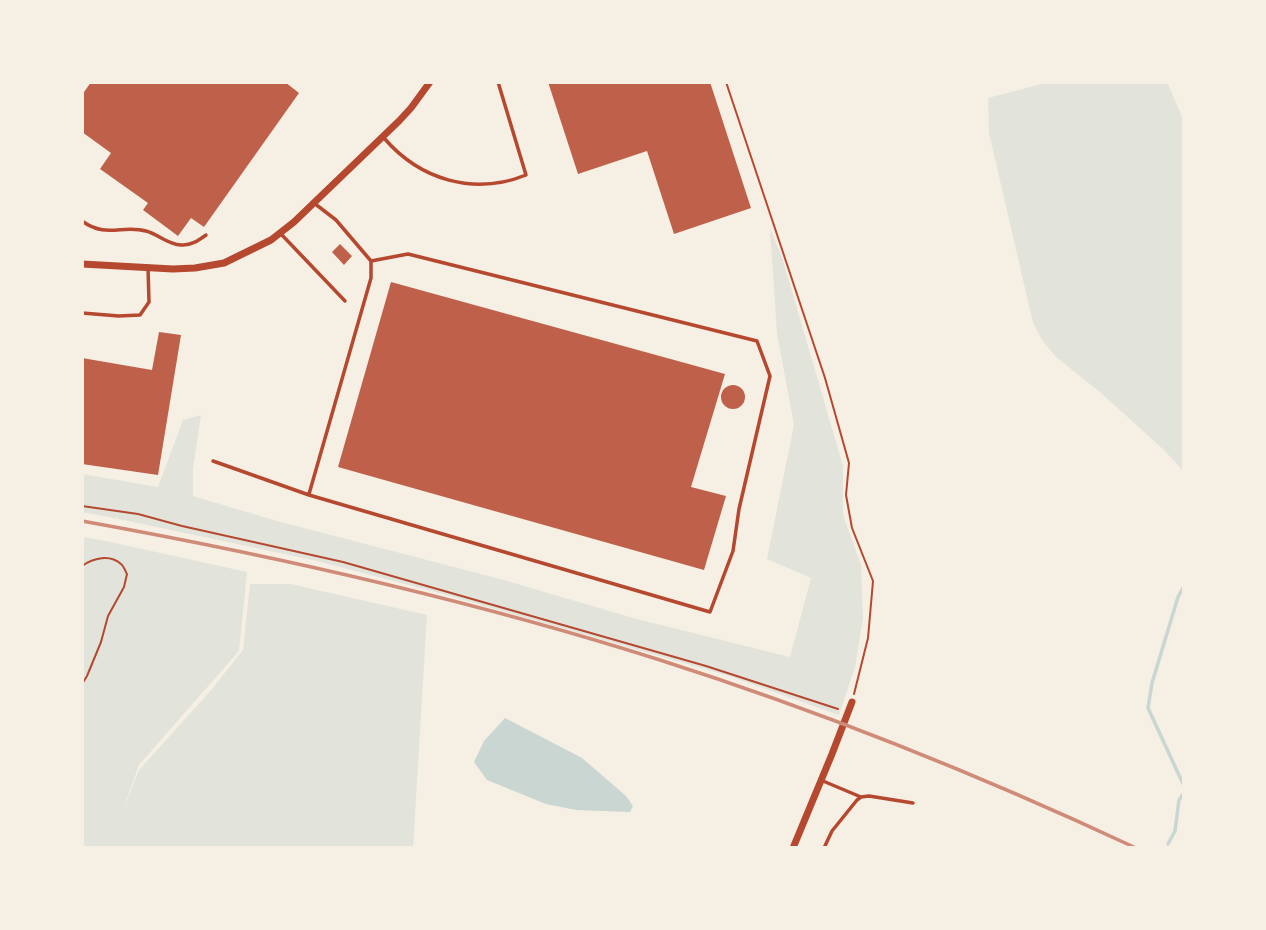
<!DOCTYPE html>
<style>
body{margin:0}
#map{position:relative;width:1266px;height:930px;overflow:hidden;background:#f6efe4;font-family:"PT Sans Narrow",sans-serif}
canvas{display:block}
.frame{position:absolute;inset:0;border:84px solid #f6efe4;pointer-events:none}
</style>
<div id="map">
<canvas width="1266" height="930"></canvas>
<div class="frame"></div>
</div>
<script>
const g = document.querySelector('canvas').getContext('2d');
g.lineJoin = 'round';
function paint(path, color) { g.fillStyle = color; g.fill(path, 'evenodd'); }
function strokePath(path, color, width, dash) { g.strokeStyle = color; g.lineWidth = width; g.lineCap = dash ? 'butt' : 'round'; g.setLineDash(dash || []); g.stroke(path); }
const green = new Path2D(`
 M1049,82H1167L1184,121V472L1164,450L1101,393L1056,357L1042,340L1033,323L989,133L988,98Z
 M770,229L782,257L843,466V515L861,565L863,618L855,667L839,715L729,676L443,594L317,561L114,518L82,512V474L158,487L183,420L201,415L193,469V496L277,521L504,580L633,618L790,657L811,578L767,559L794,425L777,334Z
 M82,537L106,541L247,572L239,651L139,765L122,813L139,770L212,689L243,650L250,584H291L427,615L413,848H82Z`);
const water = new Path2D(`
 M505,718L582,758L626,796L633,806L630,812L576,810L546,804L487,780L474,762L484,741Z`);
const stream = new Path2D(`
 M1184,586L1178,597L1152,683L1148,708L1184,786
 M1168,844L1175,831L1179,800L1184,793`);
const building = new Path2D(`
 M91,82H285L299,93L204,227L191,218L178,236L143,210L148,203L100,169L111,153L82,132V95Z
 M548,82H710L751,208L674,234L647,151L578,174Z
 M340,244L352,256L344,265L332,252Z
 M391,282L725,374L691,487L726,496L704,570L338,467Z
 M159,332L181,335L158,475L82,464V358L152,370Z
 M721 397a12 12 0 1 1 24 0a12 12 0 1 1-24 0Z`);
const path = new Path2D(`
 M726,82L825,378L849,463L846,495L852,528L873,581L868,638L854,694
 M82,506L138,514L182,526L343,562L706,666L838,709
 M82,566C93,558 110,554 121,564C124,566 125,571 127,574L124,587L108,616L101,642L87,676L82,684`);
const service = new Path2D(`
 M384,138C420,180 474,196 526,175L498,82
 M82,221C107,239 122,224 146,231C158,234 168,245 181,245C191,246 199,240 206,235
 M281,234L345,301
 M82,313L119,316L140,315L149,302L148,268
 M213,461L309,495L710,612L733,551L739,509L770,376L757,341L408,254L371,261
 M309,494L371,278V261L336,220L314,203
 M823,781L861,797
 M824,848L832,831L857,800L861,797L869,796L913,803`);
const minor = new Path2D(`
 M82,264L173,269L195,268L224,263L271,240L294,222L399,121L411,108L430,82
 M793,848L832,754L852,702`);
const rail = new Path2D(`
 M82,521C277,556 471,600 660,660C823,712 982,776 1136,848`);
paint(green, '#e2e4dc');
paint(water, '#c9d6d2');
strokePath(stream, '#c9d6d2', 3.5);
paint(building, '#bf614a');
strokePath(path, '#b5482f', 2);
strokePath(service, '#b5482f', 3.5);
strokePath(minor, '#b5482f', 7);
strokePath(rail, '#cf8b77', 3.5);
</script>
